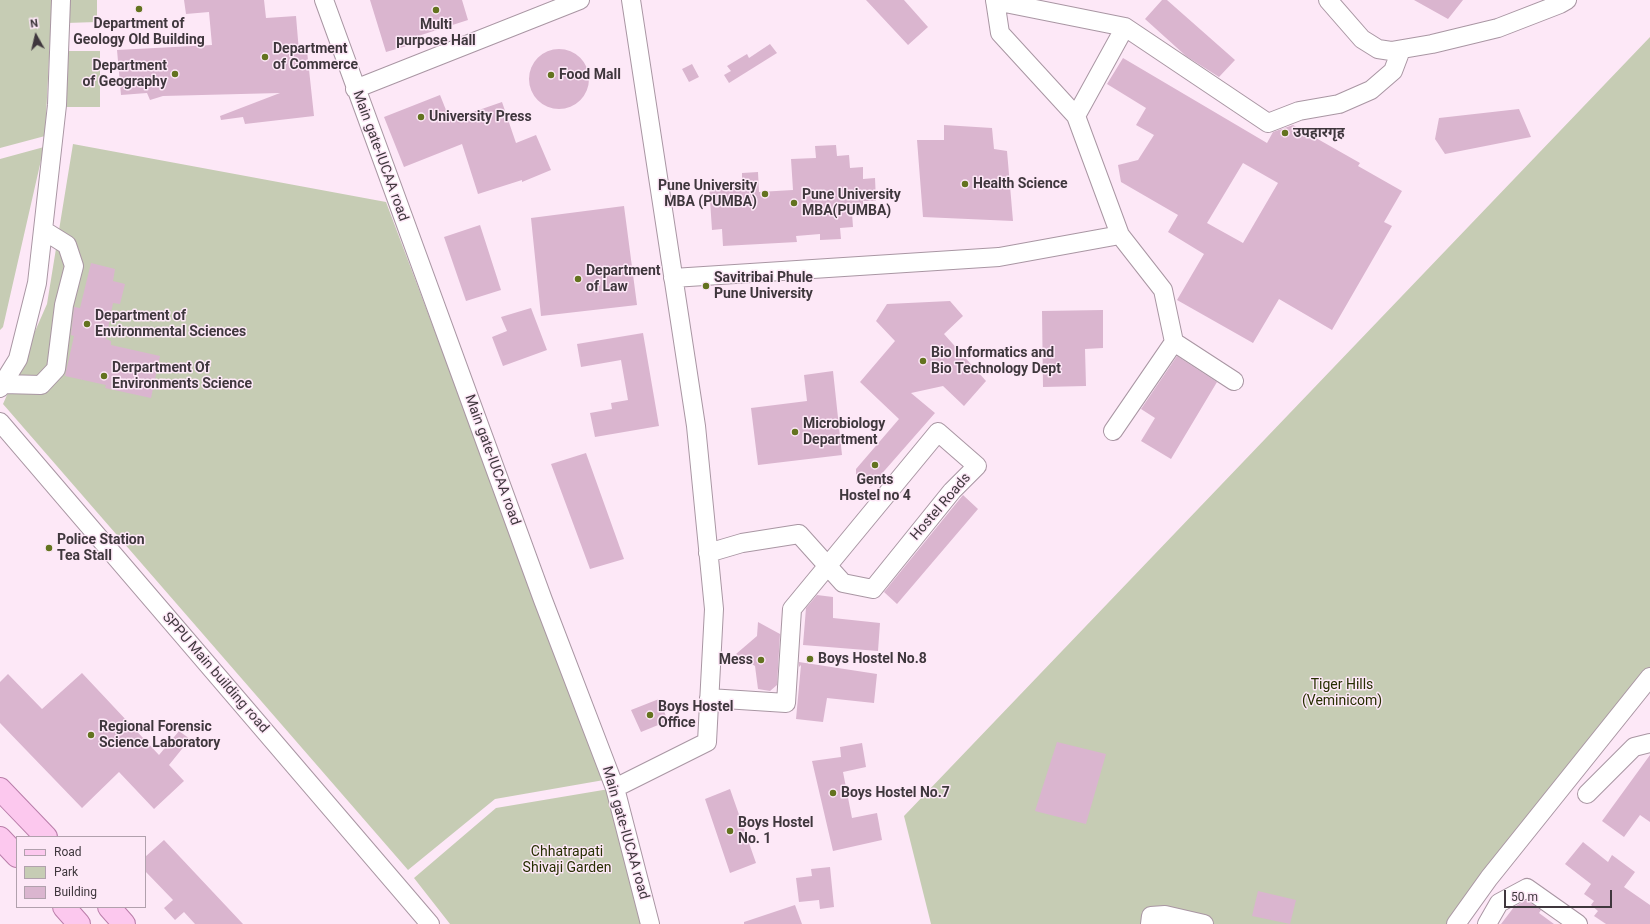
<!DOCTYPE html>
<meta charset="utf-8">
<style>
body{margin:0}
#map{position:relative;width:1650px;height:924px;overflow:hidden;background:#fde8f7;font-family:Roboto,sans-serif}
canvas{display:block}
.legend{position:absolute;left:16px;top:836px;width:130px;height:72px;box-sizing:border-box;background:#fde8f7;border:1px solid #b1a1ad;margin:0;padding:5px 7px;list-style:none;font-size:12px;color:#3f373d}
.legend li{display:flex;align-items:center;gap:8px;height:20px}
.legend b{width:20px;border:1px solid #b1a1ad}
.north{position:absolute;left:16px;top:16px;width:40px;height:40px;-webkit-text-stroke:3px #fde8f7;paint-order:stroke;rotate:352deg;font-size:11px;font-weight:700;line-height:16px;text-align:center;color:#3f373d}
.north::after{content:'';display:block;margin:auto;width:14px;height:18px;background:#3f373d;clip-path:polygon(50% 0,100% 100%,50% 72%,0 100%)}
.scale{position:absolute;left:1504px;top:890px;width:108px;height:18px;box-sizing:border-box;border:2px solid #3f373d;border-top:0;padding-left:5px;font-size:12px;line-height:14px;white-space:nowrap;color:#3f373d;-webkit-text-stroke:3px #fde8f7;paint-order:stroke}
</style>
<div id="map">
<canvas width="1650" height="924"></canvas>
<ul class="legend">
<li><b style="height:5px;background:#fcc8ee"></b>Road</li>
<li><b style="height:11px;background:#c6ccb4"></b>Park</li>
<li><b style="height:11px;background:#dab5cf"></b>Building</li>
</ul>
<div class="north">N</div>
<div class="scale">50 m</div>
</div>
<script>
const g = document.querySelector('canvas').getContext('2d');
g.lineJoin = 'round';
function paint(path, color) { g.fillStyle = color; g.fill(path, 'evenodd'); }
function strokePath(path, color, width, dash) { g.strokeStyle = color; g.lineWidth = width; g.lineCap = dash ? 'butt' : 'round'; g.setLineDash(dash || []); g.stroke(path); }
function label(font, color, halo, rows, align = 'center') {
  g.font = font + ' Roboto,"Noto Sans Devanagari",sans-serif'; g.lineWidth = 3; g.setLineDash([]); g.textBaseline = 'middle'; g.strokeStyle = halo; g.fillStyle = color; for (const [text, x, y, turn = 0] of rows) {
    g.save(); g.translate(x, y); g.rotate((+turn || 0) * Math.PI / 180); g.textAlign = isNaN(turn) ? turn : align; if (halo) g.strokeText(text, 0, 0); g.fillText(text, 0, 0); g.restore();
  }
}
const green = new Path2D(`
 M0,0H52L45,136L0,148Z
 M66,0H97V22L66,23Z
 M1650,37V677L1456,924H931L904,816Z
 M66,51H100V107H66Z
 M73,144L386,202L604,780L495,799L408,870L3,404L47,304Z
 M44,147L3,327L0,330V159Z
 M615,788L650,924H450L414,878L496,808Z`);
const building = new Path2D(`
 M184,0H264L266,18L296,16L299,52L307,51L314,116L245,124L243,117L221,120L220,116L280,93L163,96L150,100L147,93L121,95L117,50L212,45L209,12L186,14Z
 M370,0H462L468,20L415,37L417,43L386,52Z
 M866,0H904L928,27L908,45Z
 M1162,0H1167L1235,60L1219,77L1186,56L1145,19Z
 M1414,0H1463L1448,19Z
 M770,44L777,53L729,83L724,75L731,71L727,66L747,54L749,58Z
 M529 79a30 30 0 1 1 60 0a30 30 0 1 1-60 0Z
 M1123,58L1267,143L1273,132L1293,125L1360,163L1358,166L1402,191L1384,222L1392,226L1332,330L1279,299L1253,343L1177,300L1204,254L1168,232L1178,215L1121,182L1118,165L1138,160L1154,135L1136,125L1146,108L1107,84ZM1243,163L1278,183L1243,243L1207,223Z
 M692,64L699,77L689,82L682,69Z
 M440,95L450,120L502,102L516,143L536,135L551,170L522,182V180L478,194L462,144L404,167L384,117Z
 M1519,109L1531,137L1445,154L1435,139L1439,118Z
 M944,125L992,128L994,149L1007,151L1013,221L923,217L917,140H944Z
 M836,145L837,156L849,155L850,168L863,167V179L875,178L876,201H863L864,213H852L853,227L840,228L841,239L820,240V234L796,236L797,242L723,246L722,229L712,230L709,185L742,183V173L758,172L759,192L793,190L791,159L816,158L815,146Z
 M624,206L637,305L541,316L531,218Z
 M480,225L501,290L466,301L444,237Z
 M91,263L115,269L113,281L125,284L120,304L113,303L106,339L111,341V345L160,356L151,398L105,388L106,385L65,376L74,336L71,335L74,307L80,308Z
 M950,301L963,316L944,334L986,381L964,406L943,386L911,393L935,413L871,486L856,474V469L899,419L860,382L895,341L876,321L887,304Z
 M531,308L547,350L503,366L492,337L507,331L501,317Z
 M1103,310V348L1085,349L1086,386L1043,387L1042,311Z
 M643,333L659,426L595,437L590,413L612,409L611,403L628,400L621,360L581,367L577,344Z
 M1177,356L1217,382L1171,459L1141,441L1155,418L1141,409Z
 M833,371L842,455L758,465L751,408L807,401L804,375Z
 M586,453L624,559L590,569L551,464Z
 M963,495L978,509L897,604L884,592Z
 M817,595L833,597V618L880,623L878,651L803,645L806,608Z
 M758,622L780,634L777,685L770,691L758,689L755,666L736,654L757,636Z
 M799,662L877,674L874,703L827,698L823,722L796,719L801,665L799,667Z
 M82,673L159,755L179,731L190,739L169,765L184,781L154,809L119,772L82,808L0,723V682L8,674L42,709Z
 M659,699L668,721L641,732L631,710Z
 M1057,742L1106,754L1086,824L1035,811Z
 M862,743L866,767L843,772L852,818L877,813L882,840L833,851L812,761L841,757L840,747Z
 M1650,755V822L1640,815L1624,837L1602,821Z
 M730,789L756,863L730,873L705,799Z
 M164,840L243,924H195L184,912L175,920L164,908L173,900L145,871V857Z
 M1583,842L1608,862L1612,855L1635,872L1624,887L1650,905V924H1606L1594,916L1598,911L1591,905L1594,901L1584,894L1591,884L1565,864Z
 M830,867L834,907L820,909L819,900L799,902L796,878L812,876L811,869Z
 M1258,891L1296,900L1290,924L1252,916Z
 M1526,900L1541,910L1539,913L1554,924H1501L1514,907Z
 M795,905L802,924H744V922Z`);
const minor = new Path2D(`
 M324,0L543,600L615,788L650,924
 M1328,0L1362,39L1378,49L1391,51L1432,44L1498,28L1560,4L1567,0
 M995,1L1125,27L1268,123L1299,111L1339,104L1371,90L1393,71L1401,50
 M355,89L580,0
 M1076,116L1125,27
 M1120,235L1163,290L1174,342L1234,381
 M673,278L999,257L1120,235L1076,116L1000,33L995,0
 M3,384L41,385L56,369L64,305L74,266L67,245L43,230
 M0,388L18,359L37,283L57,105L61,0
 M0,422L430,924
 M1113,431L1174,342
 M708,553L742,543L799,534L843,583L873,589L952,491L977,466L938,432L792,609L786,703L709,698
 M615,788L707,742L714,609L696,426L631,0
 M1587,794L1634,747L1650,743
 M1150,924L1151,916L1165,915L1204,924
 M1456,924L1489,878L1650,677
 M1487,924L1499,903L1527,888L1578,924`);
const major = new Path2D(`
 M0,789L46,837
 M0,838L17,856
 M64,907L79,924
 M109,907L124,924`);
const markers = [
 [139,9,4,"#63731f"],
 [436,10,4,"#63731f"],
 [265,57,4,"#63731f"],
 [175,74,4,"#63731f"],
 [551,75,4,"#63731f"],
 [421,117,4,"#63731f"],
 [1285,133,4,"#63731f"],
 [965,184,4,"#63731f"],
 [765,194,4,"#63731f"],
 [794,203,4,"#63731f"],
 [578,279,4,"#63731f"],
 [706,286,4,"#63731f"],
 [87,324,4,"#63731f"],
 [923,361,4,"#63731f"],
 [104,376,4,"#63731f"],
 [795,432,4,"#63731f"],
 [875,465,4,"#63731f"],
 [49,548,4,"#63731f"],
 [810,659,4,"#63731f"],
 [761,660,4,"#63731f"],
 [650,715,4,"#63731f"],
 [91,735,4,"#63731f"],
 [833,793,4,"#63731f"],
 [730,831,4,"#63731f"]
];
const poiNames = [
 ["Department of",139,24,"center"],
 ["Geology Old Building",139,40,"center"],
 ["Multi",436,25,"center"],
 ["purpose Hall",436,41,"center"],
 ["Department",273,49],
 ["of Commerce",273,65],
 ["Department",167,66,"right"],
 ["of Geography",167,82,"right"],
 ["Food Mall",559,75],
 ["University Press",429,117],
 ["उपहारगृह",1293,133],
 ["Health Science",973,184],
 ["Pune University",757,186,"right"],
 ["MBA (PUMBA)",757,202,"right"],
 ["Pune University",802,195],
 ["MBA(PUMBA)",802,211],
 ["Department",586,271],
 ["of Law",586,287],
 ["Savitribai Phule",714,278],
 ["Pune University",714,294],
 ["Department of",95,316],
 ["Environmental Sciences",95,332],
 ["Bio Informatics and",931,353],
 ["Bio Technology Dept",931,369],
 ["Derpartment Of",112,368],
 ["Environments Science",112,384],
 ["Microbiology",803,424],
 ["Department",803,440],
 ["Gents",875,480,"center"],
 ["Hostel no 4",875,496,"center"],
 ["Police Station",57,540],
 ["Tea Stall",57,556],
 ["Boys Hostel No.8",818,659],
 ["Mess",753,660,"right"],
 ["Boys Hostel",658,707],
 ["Office",658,723],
 ["Regional Forensic",99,727],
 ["Science Laboratory",99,743],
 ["Boys Hostel No.7",841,793],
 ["Boys Hostel",738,823],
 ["No. 1",738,839]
];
const streetNames = [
 ["Main gate-IUCAA road",380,156,70],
 ["Main gate-IUCAA road",492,460,70],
 ["Hostel Roads",941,507,-49],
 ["SPPU Main building road",215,673,49],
 ["Main gate-IUCAA road",625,833,74]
];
const parkNames = [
 ["Tiger Hills",1342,685],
 ["(Veminicom)",1342,701],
 ["Chhatrapati",567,852],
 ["Shivaji Garden",567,868]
];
paint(green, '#c6ccb4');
paint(building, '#dab5cf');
strokePath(minor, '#a996a3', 20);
strokePath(major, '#b97da9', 24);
strokePath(minor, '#fff', 18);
strokePath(major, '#fcc8ee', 22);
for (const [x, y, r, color] of markers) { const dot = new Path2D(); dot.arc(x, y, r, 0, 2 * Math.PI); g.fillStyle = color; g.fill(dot); strokePath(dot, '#fde8f7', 1.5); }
label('bold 14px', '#3f373d', '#fde8f7', poiNames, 'left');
label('14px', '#3f373d', '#fde8f7', streetNames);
label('14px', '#262e00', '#fde8f7', parkNames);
</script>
